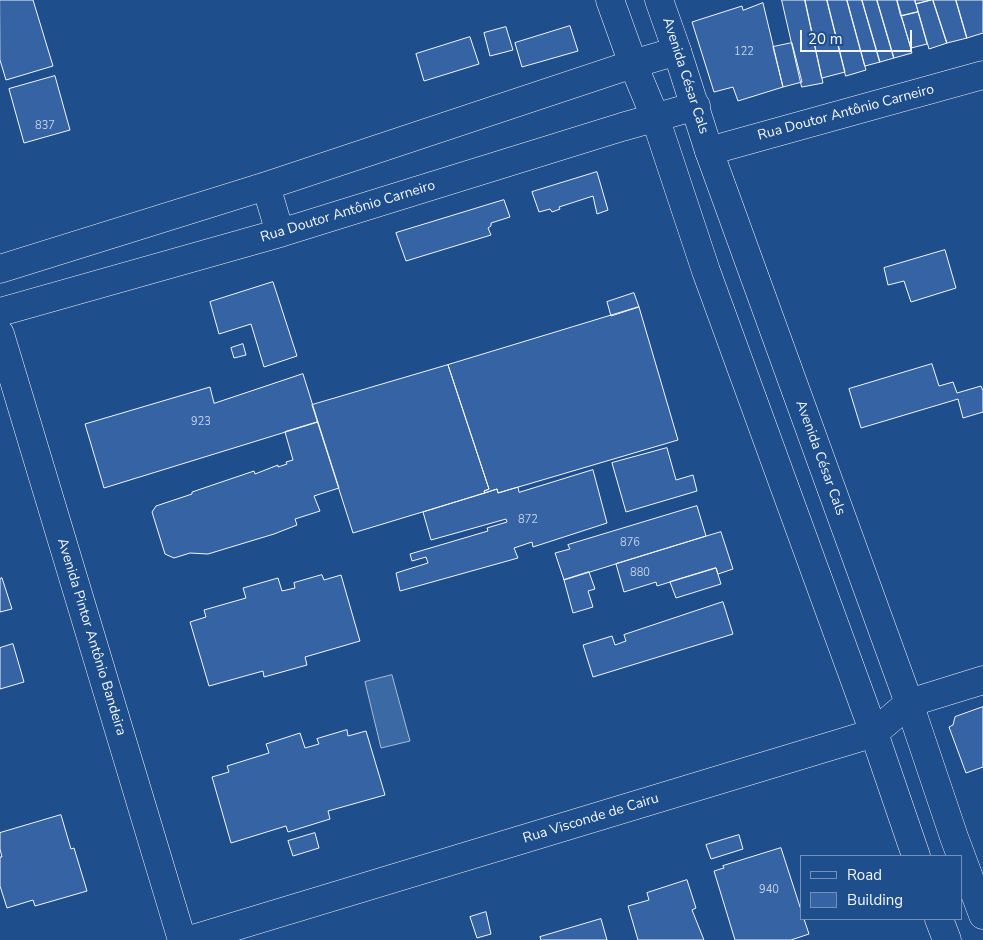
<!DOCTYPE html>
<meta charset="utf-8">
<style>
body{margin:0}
#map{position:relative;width:983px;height:940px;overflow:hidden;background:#1f4e8c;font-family:"Nunito Sans",sans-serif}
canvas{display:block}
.legend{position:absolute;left:800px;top:855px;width:162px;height:65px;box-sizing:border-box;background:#1f4e8c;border:1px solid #7391ba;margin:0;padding:6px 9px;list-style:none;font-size:15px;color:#f2f6ff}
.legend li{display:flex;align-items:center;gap:10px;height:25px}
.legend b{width:25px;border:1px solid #7391ba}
.scale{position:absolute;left:800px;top:30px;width:112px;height:22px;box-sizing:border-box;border:2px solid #f2f6ff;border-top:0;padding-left:6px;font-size:15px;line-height:18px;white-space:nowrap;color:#f2f6ff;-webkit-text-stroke:4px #1f4e8c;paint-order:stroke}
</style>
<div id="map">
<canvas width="983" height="940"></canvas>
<ul class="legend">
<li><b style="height:6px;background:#1f4e8c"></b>Road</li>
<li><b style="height:14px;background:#3563a3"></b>Building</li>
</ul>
<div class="scale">20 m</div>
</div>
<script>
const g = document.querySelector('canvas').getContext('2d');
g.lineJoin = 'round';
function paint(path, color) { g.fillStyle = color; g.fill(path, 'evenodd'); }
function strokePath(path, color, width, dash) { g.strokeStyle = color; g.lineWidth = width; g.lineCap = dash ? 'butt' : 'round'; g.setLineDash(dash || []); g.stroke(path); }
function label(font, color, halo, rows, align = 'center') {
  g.font = font + ' "Nunito Sans",sans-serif'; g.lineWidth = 4; g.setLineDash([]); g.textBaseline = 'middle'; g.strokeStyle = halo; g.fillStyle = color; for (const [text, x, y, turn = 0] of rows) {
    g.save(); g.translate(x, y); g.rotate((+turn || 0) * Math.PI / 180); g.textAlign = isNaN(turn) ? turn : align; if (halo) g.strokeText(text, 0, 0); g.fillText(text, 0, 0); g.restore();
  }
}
const water = new Path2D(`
 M392,675L410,741L381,748L365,682Z`);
const building = new Path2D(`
 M0,0H33L53,66L6,80L0,60Z
 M782,0H805L823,83L802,87Z
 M805,0H827L845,72L822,78Z
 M827,0H847L866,70L846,76Z
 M847,0H862L880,62L865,66Z
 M862,0H877L894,58L880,62Z
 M877,0H897L912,53L894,58Z
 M897,0H915L918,12L901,16Z
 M915,0H931L916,4Z
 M933,0H956L967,38L947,43Z
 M933,0L947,43L929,49L916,4Z
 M956,0H983V33L967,38Z
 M763,3L783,87L738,101L733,87L714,92L692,22L742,6L743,10Z
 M918,12L927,44L911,48L901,16Z
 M570,26L578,51L522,67L515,43Z
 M506,27L513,50L490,56L484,33Z
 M470,37L479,64L424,81L416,54Z
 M792,43L802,82L783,87L773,47Z
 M55,76L70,130L24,143L9,89Z
 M597,172L608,210L597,214L593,196L559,207L560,209L552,212L550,209L539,212L532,192Z
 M504,200L510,217L491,223V226L488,228L491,235L406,261L396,233Z
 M945,250L956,288L911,302L904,281L888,285L884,268Z
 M273,282L297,356L264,367L251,324L219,334L210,302Z
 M634,293L639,307L611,316L607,302Z
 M639,307L678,440L498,493L497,489L485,493L484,491L489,489L448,365Z
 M243,344L246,355L234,358L231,348Z
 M932,364L939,386L953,382L957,393L981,386L983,391V412L963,418L958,399L861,428L849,389Z
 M448,365L489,489L484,491L485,493L353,533L312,405Z
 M303,374L318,422L104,488L85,424L210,387L214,403Z
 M318,422L339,488L314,496L320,511L295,519L297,525L274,534L208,554L190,553L174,558L165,554L152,512L156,506L192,494V492L254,471L255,474L278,465V467L287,464L286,462L293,460L285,432Z
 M667,448L676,480L693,475L697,491L626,512L612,463Z
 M593,470L607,523L533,547L532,542L514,548L518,558L400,591L396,573L428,563L426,557L412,561L410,554L488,531L487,528L507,522L506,519L431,540L423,512L497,489L498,493L518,487L519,492Z
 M697,506L706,536L564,580L555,553L570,549L568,545Z
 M721,532L733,569L718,574L716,568L657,586L656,582L624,592L616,564Z
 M716,568L721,584L676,598L670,582Z
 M589,572L595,589L588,591L593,607L573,613L564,580Z
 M322,575L324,580L341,575L360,641L305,657L307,665L264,677L263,671L209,686L190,622L206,617L204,610L246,598L243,588L278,578L282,591L295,588L294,583Z
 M2,578L12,609L0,612V579Z
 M723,602L733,634L593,677L583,645L612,636L615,645L626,641L624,635Z
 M13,644L24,682L0,689V648Z
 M983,707V767L966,773L949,727L953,725L955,717Z
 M347,730L348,736L366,731L385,795L328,811L330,819L288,832L286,826L231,843L212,777L229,772L227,766L269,753L266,744L300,733L305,748L319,744L317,739Z
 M61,815L71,849L74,848L87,891L35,906L33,900L7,908L0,886V857H2L0,849V833Z
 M315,833L319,848L293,856L288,841Z
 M739,835L743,849L711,859L706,845Z
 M781,848L802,913V919H804L809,934L791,940H735L714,871L724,868L723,866Z
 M687,880L696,908L692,910L704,940H638L628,906L649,900L647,893Z
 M486,912L491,934L477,938L470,917Z
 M601,919L607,940H541L540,937Z`);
const minor = new Path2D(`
 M709,151L983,75
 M266,186L280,233
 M0,269L266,186L633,64L677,51
 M0,312L280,233L622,127L696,106
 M0,334L182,940
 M190,940L874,733L909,703L983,680`);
const primary = new Path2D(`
 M610,0L633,64L655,117L706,271L874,733L916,856
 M659,0L677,51L709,151L909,703L954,837L983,915
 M939,919L947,940`);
const numberNames = [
 ["122",744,52],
 ["837",45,126],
 ["923",201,422],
 ["872",528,520],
 ["876",630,543],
 ["880",640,573],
 ["940",769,890]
];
const streetNames = [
 ["Avenida César Cals",685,76,72],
 ["Rua Doutor Antônio Carneiro",846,113,-15],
 ["Rua Doutor Antônio Carneiro",348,212,-17],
 ["Avenida César Cals",820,458,70],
 ["Avenida Pintor Antônio Bandeira",91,637,73],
 ["Rua Visconde de Cairu",591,819,-17]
];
paint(water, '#3b69a3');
strokePath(water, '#a8bbd7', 1);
paint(building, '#3563a3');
strokePath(building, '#f2f6ff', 1);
strokePath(minor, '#f2f6ff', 29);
strokePath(primary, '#f2f6ff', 29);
strokePath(minor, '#1f4e8c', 28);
strokePath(primary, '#1f4e8c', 28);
label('11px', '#c3d1e8', null, numberNames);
label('14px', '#f2f6ff', '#1f4e8c', streetNames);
</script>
